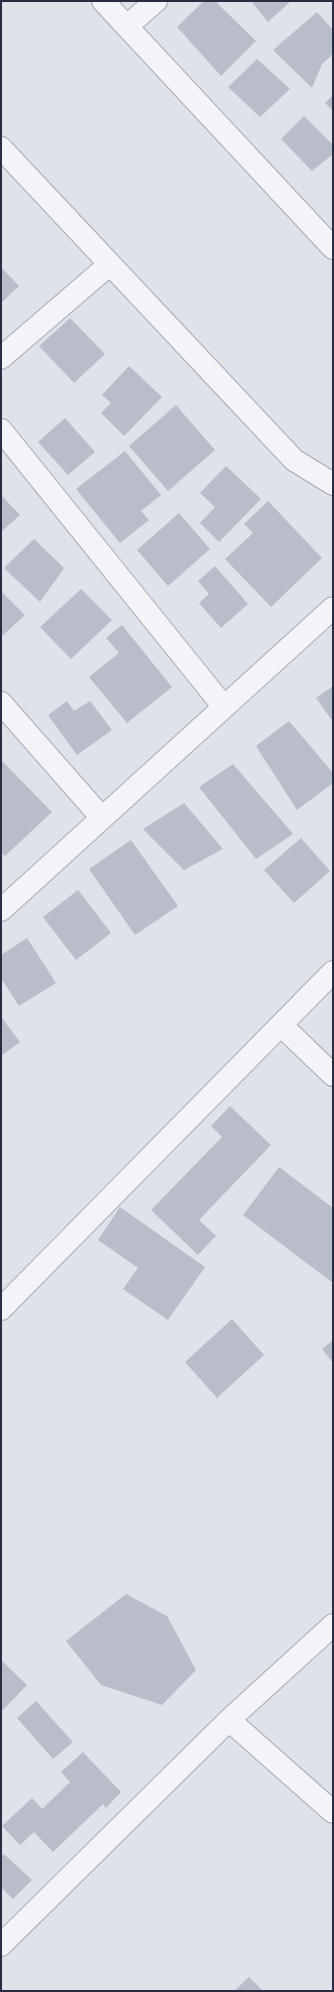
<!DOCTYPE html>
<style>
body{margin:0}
#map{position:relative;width:334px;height:1992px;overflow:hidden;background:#e0e2ea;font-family:"PT Sans Narrow",sans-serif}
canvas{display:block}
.frame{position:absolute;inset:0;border:2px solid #272d43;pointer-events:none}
</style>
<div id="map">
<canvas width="334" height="1992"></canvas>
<div class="frame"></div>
</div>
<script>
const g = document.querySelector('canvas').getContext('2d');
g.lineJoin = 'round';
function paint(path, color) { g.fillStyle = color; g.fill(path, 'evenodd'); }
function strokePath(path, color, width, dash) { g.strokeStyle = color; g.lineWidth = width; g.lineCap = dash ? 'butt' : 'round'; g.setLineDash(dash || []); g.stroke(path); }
const building = new Path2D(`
 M204,1H215L256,41L221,76L177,27Z
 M251,1H291L268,22Z
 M317,12L333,30V54L322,64L312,88L273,50Z
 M257,59L290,89L260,117L228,87Z
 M333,95V111L325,103Z
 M304,116L333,145V154L312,171L281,139Z
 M1,267L19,286L1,303Z
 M70,318L105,354L74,383L39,346Z
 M129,366L162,397L124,436L101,413L111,403L102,395Z
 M176,405L215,450L168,491L129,446Z
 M65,418L95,452L68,475L38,442Z
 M125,451L161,495L141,511L149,520L120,543L76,489Z
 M226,466L261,499L219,542L200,523L215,507L200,493Z
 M1,495L20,515L1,532Z
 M268,501L322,558L271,607L225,559L253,533L244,524Z
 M179,513L210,549L168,586L137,550Z
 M34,539L64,568L40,602L4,568Z
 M215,566L248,604L221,628L199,603L209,594L198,581Z
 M81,589L112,620L71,659L40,627Z
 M1,591L25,615L1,637Z
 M122,625L172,687L127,723L89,677L119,653L106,638Z
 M333,686V722L316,698Z
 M67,701L74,711L90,701L112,730L77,755L48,715Z
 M289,721L333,773V783L297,810L256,746Z
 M1,760L52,812L5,856L1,852Z
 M233,764L293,834L256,859L199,787Z
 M184,803L223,849L184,870L143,829Z
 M301,838L330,871L294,903L264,870Z
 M131,840L178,906L135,935L89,869Z
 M78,890L111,933L76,960L43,917Z
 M27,938L56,983L19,1006L1,978V955Z
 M1,1017L20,1042L1,1056Z
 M230,1106L271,1145L199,1220L216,1236L198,1255L151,1210L222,1137L211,1126Z
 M279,1167L333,1208V1283L243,1215Z
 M120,1207L205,1267L168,1320L123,1289L138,1268L98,1240Z
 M232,1319L264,1355L217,1398L185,1362Z
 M333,1340V1363L322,1349Z
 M126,1594L167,1616L196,1670L162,1705L101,1685L66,1641Z
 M1,1660L27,1685L1,1712Z
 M36,1701L73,1742L53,1759L17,1718Z
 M83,1752L121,1792L106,1808L103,1804L53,1852L34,1832L20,1845L2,1826L32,1798L42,1809L70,1782L61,1772Z
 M4,1854L32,1880L13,1899L1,1887V1857Z
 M249,1977L263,1991H234Z`);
const minor = new Path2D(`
 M103,1L333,248
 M127,26L156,1
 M1,148L294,460L333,484
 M1,358L110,264
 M1,430L224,707
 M1,703L102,818
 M1,910L333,608
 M281,1025L333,1075
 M229,1720L333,1812
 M1,1945L229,1720L333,1625`);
const tertiary = new Path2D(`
 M1,1309L333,972`);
paint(building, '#b9bdca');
strokePath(minor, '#a5a8b5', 24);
strokePath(tertiary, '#a5a8b5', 24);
strokePath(minor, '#f3f4f8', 22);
strokePath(tertiary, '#f3f4f8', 22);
</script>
